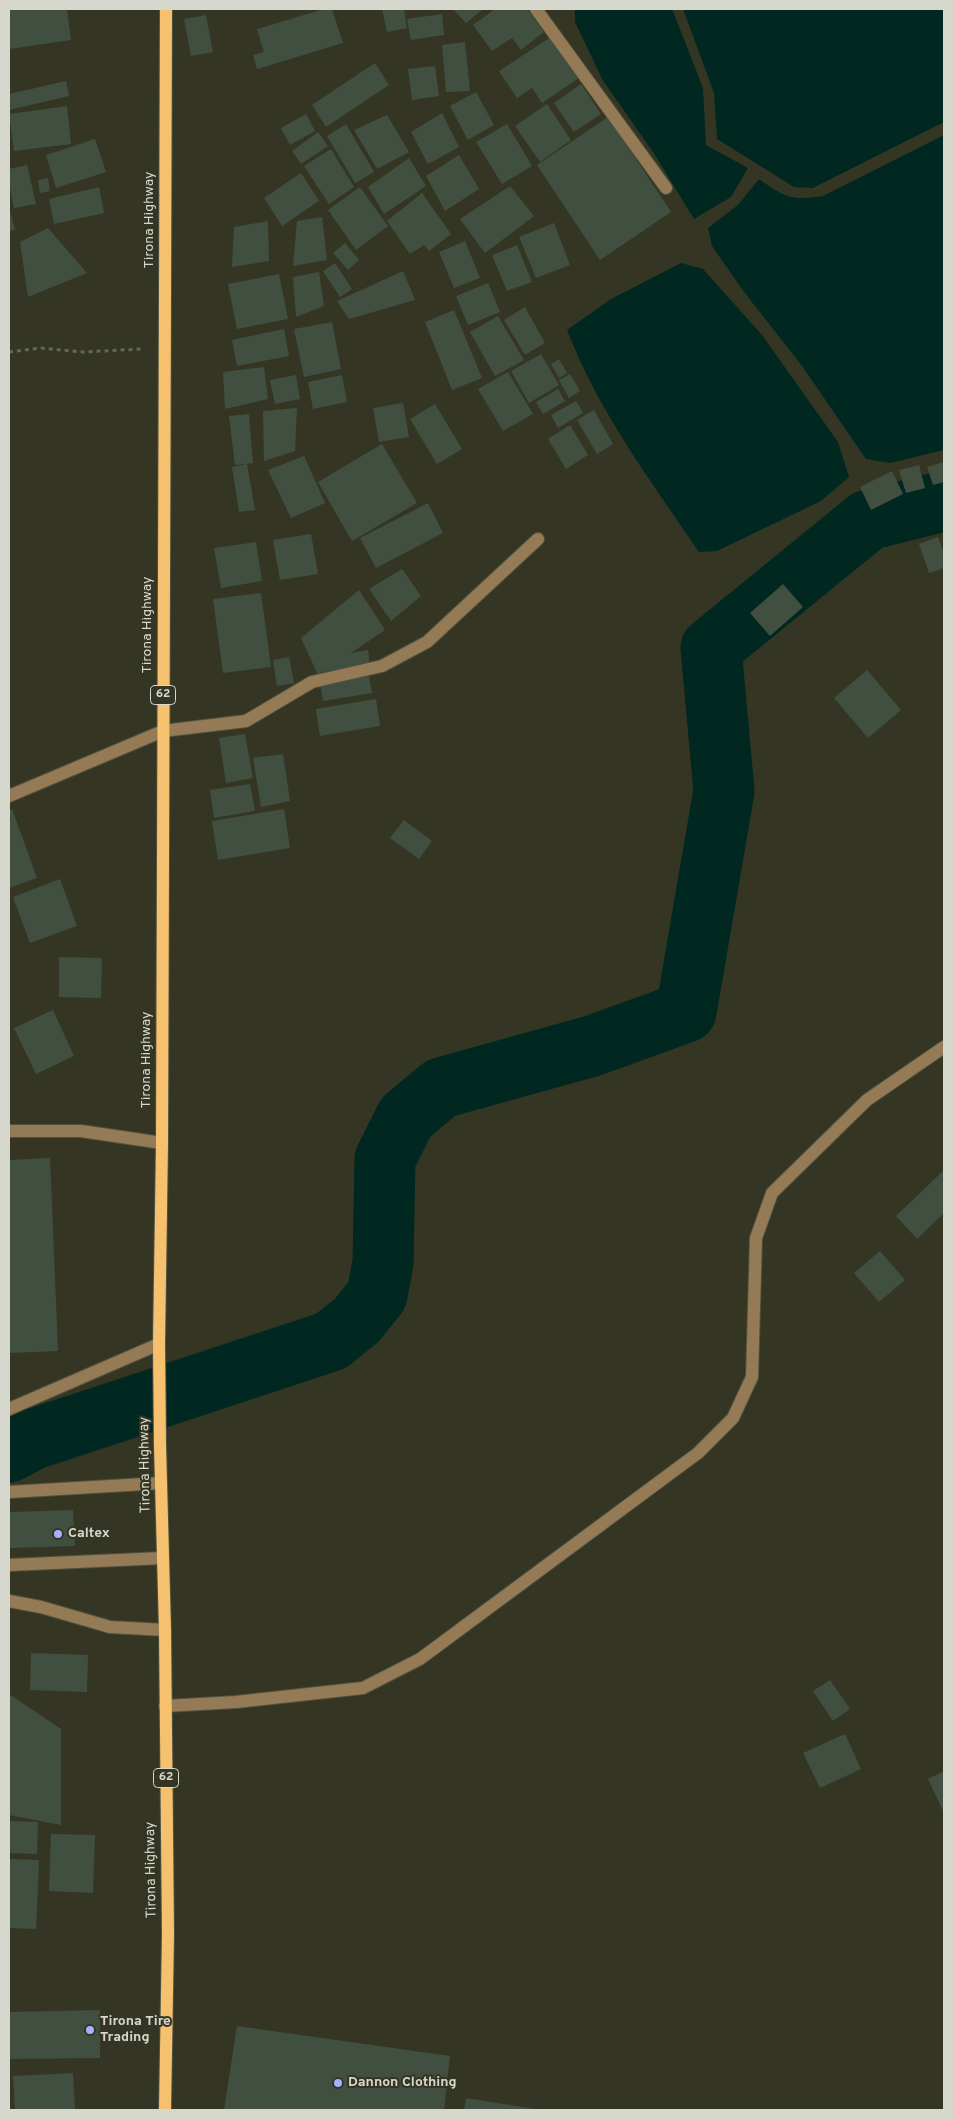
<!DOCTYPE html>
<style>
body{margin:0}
#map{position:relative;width:953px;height:2119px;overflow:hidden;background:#343623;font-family:Overpass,sans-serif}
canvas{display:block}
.frame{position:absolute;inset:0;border:10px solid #d7d8cd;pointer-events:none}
</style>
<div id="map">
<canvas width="953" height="2119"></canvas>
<div class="frame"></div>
</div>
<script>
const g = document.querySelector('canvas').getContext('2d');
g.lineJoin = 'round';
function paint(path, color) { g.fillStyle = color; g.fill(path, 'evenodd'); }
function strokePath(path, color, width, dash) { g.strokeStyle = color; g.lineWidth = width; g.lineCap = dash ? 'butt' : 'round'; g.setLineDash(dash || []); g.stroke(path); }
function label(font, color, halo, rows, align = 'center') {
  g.font = font + ' Overpass,sans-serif'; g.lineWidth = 4; g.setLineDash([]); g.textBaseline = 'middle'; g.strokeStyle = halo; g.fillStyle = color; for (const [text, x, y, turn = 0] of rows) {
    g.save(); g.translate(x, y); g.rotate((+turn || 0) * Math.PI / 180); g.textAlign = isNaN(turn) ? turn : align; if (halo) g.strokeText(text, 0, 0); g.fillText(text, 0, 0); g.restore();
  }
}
const water = new Path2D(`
 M575,9H672L703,88L706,145L748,168L731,197L694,219L655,155L602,79L575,22Z
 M683,9H944V122L813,188L794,187L717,139L714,93Z
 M944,135V450L890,463L866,459L802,366L744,292L712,246L708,228L738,205L759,179C785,197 790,201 823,196Z
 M681,263L703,269L762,335L838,442L849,477L821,501L717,551L699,552C651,481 598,411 567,330L611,299Z`);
const river = new Path2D(`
 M9,1452L34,1439L331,1341L357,1320L377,1295L383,1263L385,1159L406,1117L441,1088L592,1046L686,1012L724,791L711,648L868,520L944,501`);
const building = new Path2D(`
 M9,9H67L71,40L9,49Z
 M324,9H332L343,43L257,69L253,55L264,52L257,29Z
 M382,9H404L407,28L387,32Z
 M453,9H483L466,23Z
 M495,9H527L544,32L521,50L512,38L492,51L473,25Z
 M442,14L444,35L411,40L407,19Z
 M206,15L213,52L191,56L184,19Z
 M551,37L579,78L542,103L532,88L517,98L499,71Z
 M465,42L470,91L446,92L442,45Z
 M375,63L389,85L326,127L312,105Z
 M435,66L439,96L412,100L408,69Z
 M66,81L69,96L9,110V94Z
 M581,84L601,114L574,132L554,103Z
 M476,92L494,125L468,140L450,106Z
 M547,104L571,140L540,162L515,126Z
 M67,106L71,144L14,151L9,114Z
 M442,113L459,147L428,164L411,132Z
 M306,114L315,131L290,145L281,128Z
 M387,115L409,152L377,169L354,130Z
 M608,117L671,212L600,260L537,165Z
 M346,124L374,172L355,183L327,136Z
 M507,124L532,166L502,184L476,142Z
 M318,132L328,146L301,164L292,151Z
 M95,139L106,172L56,188L46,155Z
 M331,149L354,187L329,204L304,166Z
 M459,155L479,189L445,211L426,176Z
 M409,158L426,186L384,214L368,187Z
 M27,165L36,204L14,208L9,183V169Z
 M301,173L319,201L282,226L264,198Z
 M48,178L50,191L40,193L38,180Z
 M510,186L534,216L485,253L460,219Z
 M99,187L104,213L54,224L49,199Z
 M360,187L388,226L356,250L328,210Z
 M422,193L451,234L429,251L424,245L410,254L387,221Z
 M9,207L15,230L9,231Z
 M322,217L327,260L293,266L297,221Z
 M268,221L269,261L232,267L234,227Z
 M554,223L570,265L536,278L519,237Z
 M48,228L87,273L28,297L20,242Z
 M465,241L480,278L454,288L439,252Z
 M345,243L359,260L348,270L333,253Z
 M517,245L532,282L507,291L492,255Z
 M335,263L352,289L340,297L323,271Z
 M403,271L415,300L349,319L337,301Z
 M319,272L324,306L296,317L293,277Z
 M279,274L288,319L237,329L228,284Z
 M488,283L500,312L468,325L456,296Z
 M525,307L545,343L525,355L504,320Z
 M454,310L482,378L452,390L425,322Z
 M498,316L524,360L495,376L470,332Z
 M332,322L341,369L304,377L294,329Z
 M284,329L289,356L237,366L232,340Z
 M541,354L559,385L529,403L511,371Z
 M559,359L567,373L559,378L551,364Z
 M264,367L268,399L225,409L223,372Z
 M508,372L533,414L503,431L478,389Z
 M570,374L580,391L569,398L559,380Z
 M296,375L300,399L275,404L270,380Z
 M342,375L347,402L313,409L308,382Z
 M558,389L565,401L543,414L536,402Z
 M576,401L583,413L558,428L551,415Z
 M403,403L409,437L379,442L373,408Z
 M435,404L462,449L437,464L410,419Z
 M297,408L295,451L264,461L263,411Z
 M594,410L613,444L597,454L577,420Z
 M249,414L253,463L235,465L229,416Z
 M570,425L588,455L566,469L548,439Z
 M382,444L417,503L352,541L318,482Z
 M304,456L325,503L291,518L268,470Z
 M944,462V482L933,485L927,467Z
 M247,464L255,510L239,512L232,467Z
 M919,465L925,488L906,493L899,470Z
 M892,471L903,494L871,510L860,487Z
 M428,503L443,533L376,568L360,538Z
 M311,534L318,574L280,580L273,540Z
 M938,537L944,554V568L929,573L919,544Z
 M256,542L262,581L221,588L214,548Z
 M402,569L421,596L391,621L369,589Z
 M783,584L803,607L770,636L750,613Z
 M359,590L385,630L351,653L368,650L370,665L322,672L318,675L301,638Z
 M261,593L271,667L223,673L213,599Z
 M289,657L294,683L277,686L273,660Z
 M867,670L901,710L868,738L834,698Z
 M369,676L372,693L323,701L320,683Z
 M376,699L380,726L320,736L316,709Z
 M245,734L253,778L226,783L219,738Z
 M283,754L290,801L261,807L253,758Z
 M250,784L255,811L214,818L210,790Z
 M12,809L37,878L9,888V810Z
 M284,809L290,848L218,860L212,821Z
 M404,820L432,841L419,859L390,838Z
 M60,879L77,926L30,943L13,897Z
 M59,957L102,958L101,998L59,997Z
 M53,1010L74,1056L36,1074L14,1028Z
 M50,1158L58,1351L9,1353V1160Z
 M944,1170V1213L917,1239L896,1216Z
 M880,1251L905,1280L879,1302L854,1273Z
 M73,1510L75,1546L9,1548V1512Z
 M31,1653L88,1655L87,1692L30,1690Z
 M830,1680L850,1709L833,1721L813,1691Z
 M9,1694L61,1729V1825L9,1815Z
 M845,1734L861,1769L820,1788L803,1753Z
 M944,1771V1813L928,1779Z
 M9,1821L38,1822L37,1854L9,1853Z
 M51,1834L95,1835L93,1893L49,1891Z
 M9,1859L39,1860L36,1929L9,1928Z
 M100,2010V2058L9,2059V2012Z
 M237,2026L450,2056L444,2110H224Z
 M73,2073L75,2110H15L13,2076Z
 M466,2098L535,2109V2110H464Z`);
const path = new Path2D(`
 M9,352L40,348L83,352L141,349`);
const minor = new Path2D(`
 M536,9L666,188
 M9,796L163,731L246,721L312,682L382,666L427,642L538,539
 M9,1131H81L162,1143
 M9,1409L159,1344
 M9,1492L161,1483
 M9,1565L163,1558
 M9,1601L41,1607L110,1627L165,1630
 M165,1706L236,1702L363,1688L420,1659L698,1453L733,1418L752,1377L756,1238L772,1193L867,1100L944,1047`);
const major = new Path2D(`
 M165,2110L168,1934L165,1630L160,1445L159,1344L162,1143L166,9`);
const markers = [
 [58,1534,5,"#a9b0fc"],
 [90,2030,5,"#a9b0fc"],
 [338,2083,5,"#a9b0fc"]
];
const shields = [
 [163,695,25],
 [166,1778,25]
];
const shieldNames = [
 ["62",163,695],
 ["62",166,1778]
];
const streetNames = [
 ["Tirona Highway",150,220,-90],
 ["Tirona Highway",148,625,-90],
 ["Tirona Highway",147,1060,-90],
 ["Tirona Highway",146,1465,-91],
 ["Tirona Highway",152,1870,-91]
];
const poiNames = [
 ["Caltex",68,1534],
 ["Tirona Tire",100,2022],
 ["Trading",100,2038],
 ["Dannon Clothing",348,2083]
];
paint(water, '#002821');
strokePath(river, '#002821', 61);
paint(building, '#414f41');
strokePath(minor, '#515342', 14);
strokePath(major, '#515342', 14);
strokePath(path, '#656756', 3, [4, 4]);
strokePath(minor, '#957b55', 12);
strokePath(major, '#f6c16f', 12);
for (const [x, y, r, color] of markers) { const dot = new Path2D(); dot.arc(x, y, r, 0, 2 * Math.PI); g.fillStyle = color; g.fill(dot); strokePath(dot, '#343623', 2); }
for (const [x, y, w] of shields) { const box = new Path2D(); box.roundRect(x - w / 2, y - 9.5, w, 19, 4); g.fillStyle = '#343623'; g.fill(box); strokePath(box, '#d7d8cd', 1); }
label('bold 12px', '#d7d8cd', null, shieldNames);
label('14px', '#d7d8cd', '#343623', streetNames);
label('bold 14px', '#d7d8cd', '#343623', poiNames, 'left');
</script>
